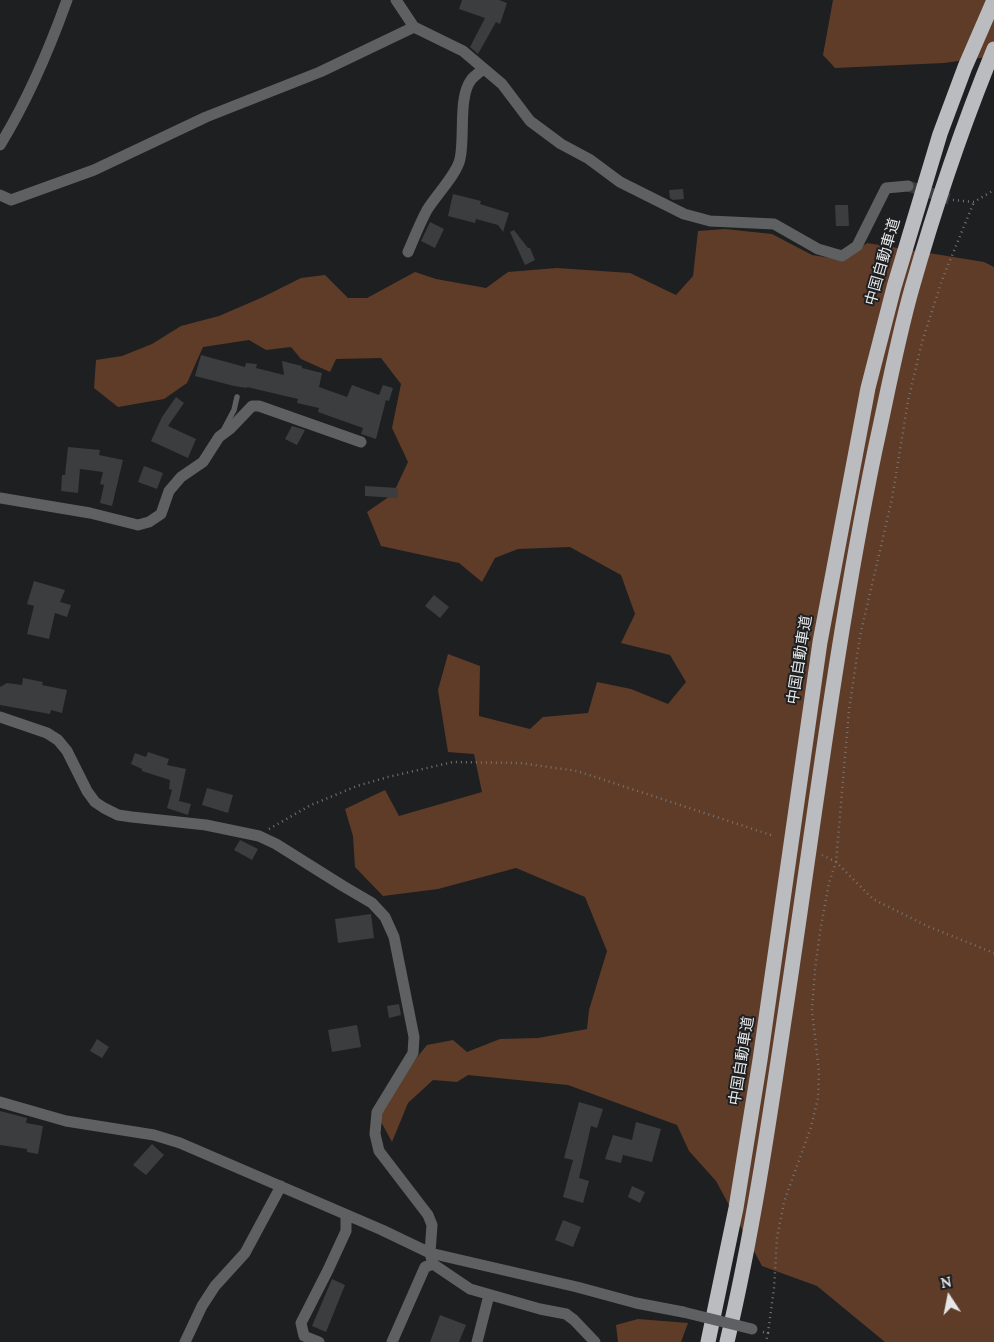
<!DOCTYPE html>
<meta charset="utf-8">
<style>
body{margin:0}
#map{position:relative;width:994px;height:1342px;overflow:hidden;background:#1e1f21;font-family:Lora,serif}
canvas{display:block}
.north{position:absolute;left:924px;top:1272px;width:50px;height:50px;-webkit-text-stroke:4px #1e1f21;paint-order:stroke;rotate:349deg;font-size:14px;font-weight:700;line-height:20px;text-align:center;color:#e5e6e8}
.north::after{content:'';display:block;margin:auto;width:18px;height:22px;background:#e5e6e8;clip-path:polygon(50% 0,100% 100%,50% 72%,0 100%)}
</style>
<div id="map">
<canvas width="994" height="1342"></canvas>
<div class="north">N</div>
</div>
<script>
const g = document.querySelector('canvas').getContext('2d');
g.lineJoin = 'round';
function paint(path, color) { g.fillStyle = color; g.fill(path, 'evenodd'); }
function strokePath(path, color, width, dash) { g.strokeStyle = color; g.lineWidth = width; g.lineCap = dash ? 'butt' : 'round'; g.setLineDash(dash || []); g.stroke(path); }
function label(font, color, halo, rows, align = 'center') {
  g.font = font + ' Lora,"Noto Sans JP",serif'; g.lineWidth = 4; g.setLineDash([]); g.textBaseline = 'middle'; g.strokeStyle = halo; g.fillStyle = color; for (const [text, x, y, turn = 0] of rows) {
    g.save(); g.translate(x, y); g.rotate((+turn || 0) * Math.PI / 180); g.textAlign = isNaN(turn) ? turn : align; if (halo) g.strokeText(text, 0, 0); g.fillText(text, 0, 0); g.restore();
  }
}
const green = new Path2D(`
 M833,0H994V56L944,63L835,68L823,55Z
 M725,229L772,234L812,255L843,260L867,243L984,262L994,267V1342H885L817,1286L762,1266L716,1181L689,1151L677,1125L568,1085L468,1075L457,1082L433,1080L408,1103L392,1142L380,1120L389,1092L427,1045L453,1040L467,1052L500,1039L538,1038L587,1029L589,1010L607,951L585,897L516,868L438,889L383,896L355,867L353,836L345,809L385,790L399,816L482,792L474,754L448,752L438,690L448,654L480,666L479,716L530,729L543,717L588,713L597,682L631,689L668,704L686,682L670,655L621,643L635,614L621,575L570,547L518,549L495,558L482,582L459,563L381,546L367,512L393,494L408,462L392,428L401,384L381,358L336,359L330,372L301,359L291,347L266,350L249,340L203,347L187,383L164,399L118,407L94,388L96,360L122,356L152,344L181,326L219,316L263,297L301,278L325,275L348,298H367L415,272L436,279L486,288L508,272L557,268L630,273L676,295L693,276L698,231Z
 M638,1319L688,1323L681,1342H618L616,1325Z`);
const building = new Path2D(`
 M462,0H499L507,3L500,24L496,22L478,54L470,47L485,18L459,9Z
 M683,189L684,199L673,200L670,198L669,190Z
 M453,194L481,201L480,204L509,213L503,232L498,225L476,219L475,223L448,216Z
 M835,205H848L849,226H836Z
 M430,222L444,229L435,248L421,241Z
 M514,230L528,248H530L535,260L525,265L510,232Z
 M201,355L245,367L246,363L257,364L256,368L284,375L282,361L302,366V368L322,373L319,387L347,397L352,385L379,395L383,385L393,388L389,401L386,400L376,439L361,434L363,428L318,412L319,408L297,403L298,399L247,387V388L234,386L195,376Z
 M176,397L184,403L168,426L196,439L188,458L151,441L162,417Z
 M292,426L305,430L297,445L285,439Z
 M68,447L100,450L99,455L123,460L112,506L100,503L104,485L100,484L103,472L80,469L78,493L61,491L62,475H65Z
 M144,466L163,473L157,489L138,482Z
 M365,486L398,488L397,498L365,496Z
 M34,581L65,590L60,602L71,605L67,617L55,613L49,639L27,634L34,606L27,604Z
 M434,595L449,607L440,618L425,606Z
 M23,678L43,682L42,685L67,690L62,713L51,710L50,714L0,705V687L7,683L22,685Z
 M148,752L169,759L167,765L186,769L179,801L191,804L188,815L167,808L172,790L169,789L170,780L142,771V769L131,764L135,753L146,757Z
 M207,788L233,795L228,813L202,805Z
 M240,840L258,849L252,860L234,850Z
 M371,914L374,938L338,943L335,919Z
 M399,1004L401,1015L389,1018L387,1006Z
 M357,1025L361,1047L332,1052L328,1030Z
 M97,1039L109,1047L102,1058L90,1051Z
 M579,1102L603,1109L597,1128L591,1126L579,1178L589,1181L583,1203L563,1197L573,1160L564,1158Z
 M0,1111L27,1118L26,1123L43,1126L38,1154L27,1152V1149L0,1145Z
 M636,1122L661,1129L652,1162L623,1155L621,1163L605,1159L613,1135L632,1140Z
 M152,1144L164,1155L146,1175L133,1165Z
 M632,1186L645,1192L640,1203L628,1197Z
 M563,1220L581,1227L573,1247L555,1240Z
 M332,1279L345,1285L326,1332L312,1326Z
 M440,1315L466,1325L459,1342H430Z`);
const minorTunnel = new Path2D(`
 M908,186L949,199`);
const path = new Path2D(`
 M953,200L974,202L994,190
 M269,829L311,805L357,786L388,777L453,762L520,763L577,771L774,836
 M822,855L836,862L873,899L927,926L994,953
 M763,1332L768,1333L766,1342
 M768,1333L774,1288L777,1238L784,1202L811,1127L818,1098L819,1072L812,1010L815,970L820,932L829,883L836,862L849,710L860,636L892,499L908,401L922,342L942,280L974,202`);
const service = new Path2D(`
 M224,429L234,410L237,397`);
const minor = new Path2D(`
 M396,0L414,27L463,51L502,84L530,121L561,144L589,159L620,182L684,214L710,221L774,224L818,249L842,256L857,246L886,188L908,186
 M0,145C28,100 49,50 67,0
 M0,195L11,200L94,170L206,117L320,72L414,27
 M408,252C414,238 420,223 427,210C436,195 457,174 460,159C465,138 458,97 471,80C474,76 479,73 483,69
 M0,498L90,513L138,525L149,522L161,514L169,491L181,477L203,462L219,437L231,428L252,406H259L361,442
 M0,717L47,733L58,740L67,751L87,791L95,802L104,808L118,815L132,817L206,825L259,836L276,844L343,886L372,903L385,917L394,937L414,1037L413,1053L377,1112L375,1134L379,1151L428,1215L432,1225L430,1253L433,1264L470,1289L540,1309L566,1314L574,1320L595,1342
 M0,1102L66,1121L154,1135L180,1143L382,1230L430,1253L577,1287L636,1303L683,1312
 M185,1342L202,1306L215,1286L245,1253L281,1186
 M319,1342L304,1336L301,1323L328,1270L346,1231V1216
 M392,1342L425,1267L433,1264
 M477,1342L489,1295`);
const motorway = new Path2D(`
 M708,1342L736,1208L760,1060L820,642L868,388L894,287L940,134L965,67L994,0
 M727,1342C752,1236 768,1129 784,1021C813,831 836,639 875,450C887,396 897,341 912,288C935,207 962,127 994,49`);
const minorBridge = new Path2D(`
 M683,1312L752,1329`);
const streetNames = [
 ["中国自動車道",883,262,-74],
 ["中国自動車道",800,660,-81],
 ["中国自動車道",742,1061,-81]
];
paint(green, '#5f3c28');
paint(building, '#3b3d3f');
strokePath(minorTunnel, '#3c3d3f', 11, [11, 5.5]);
strokePath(path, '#747577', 2.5, [1, 4]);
strokePath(service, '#5f6061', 5.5);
strokePath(minor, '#5f6061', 11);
strokePath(motorway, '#bbbcc0', 15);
strokePath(minorBridge, '#5f6061', 11);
label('15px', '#e5e6e8', '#1e1f21', streetNames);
</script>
